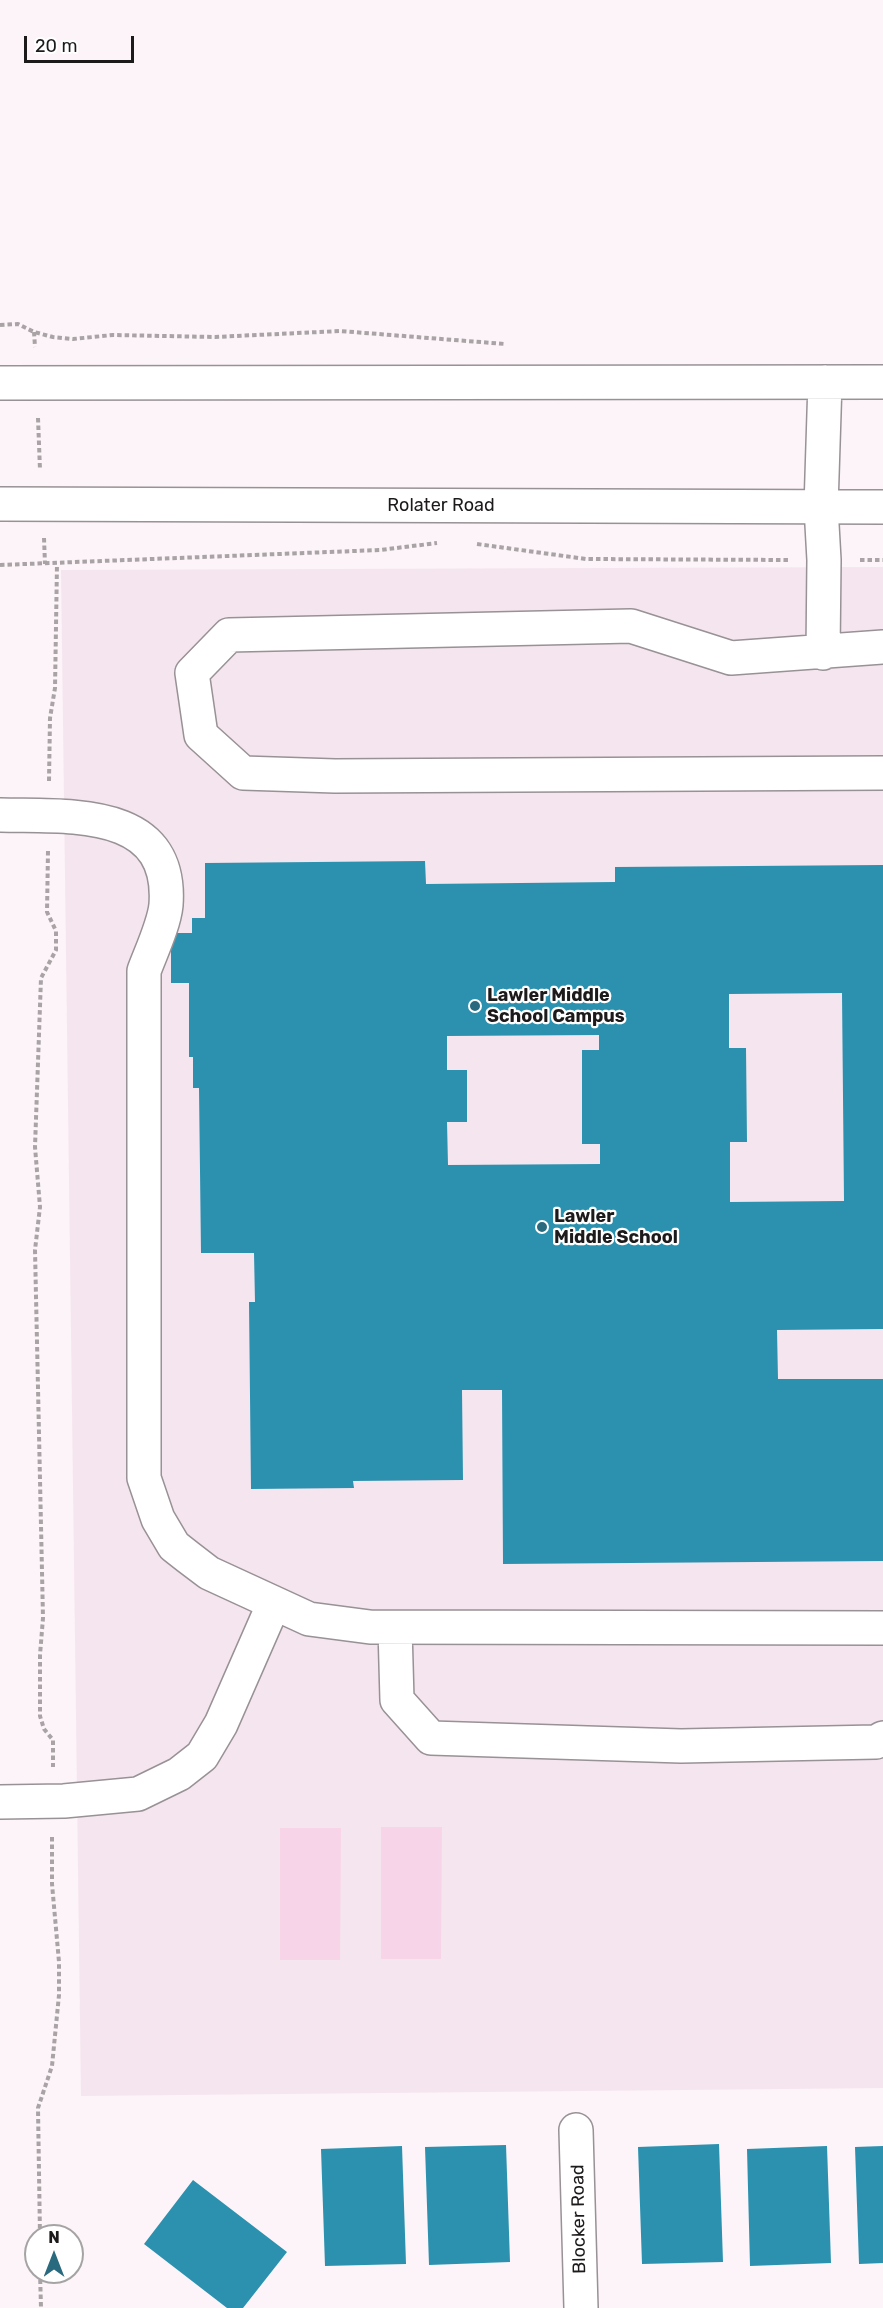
<!DOCTYPE html>
<style>
body{margin:0}
#map{position:relative;width:883px;height:2308px;overflow:hidden;background:#fcf4f8;font-family:Rubik,sans-serif}
canvas{display:block}
.north{position:absolute;left:24px;top:2224px;width:60px;height:60px;box-sizing:border-box;background:#fff;border:2px solid #a5a3a4;border-radius:50%;rotate:0deg;font-size:16px;font-weight:700;line-height:24px;text-align:center;color:#1d1a1c}
.north::after{content:'';display:block;margin:auto;width:21px;height:27px;background:#2a6a7f;clip-path:polygon(50% 0,100% 100%,50% 72%,0 100%)}
.scale{position:absolute;left:24px;top:36px;width:110px;height:27px;box-sizing:border-box;border:3px solid #1d1a1c;border-top:0;padding-left:8px;font-size:18px;line-height:21px;white-space:nowrap;color:#1d1a1c;-webkit-text-stroke:4px #fff;paint-order:stroke}
</style>
<div id="map">
<canvas width="883" height="2308"></canvas>
<div class="north">N</div>
<div class="scale">20 m</div>
</div>
<script>
const g = document.querySelector('canvas').getContext('2d');
g.lineJoin = 'round';
function paint(path, color) { g.fillStyle = color; g.fill(path, 'evenodd'); }
function strokePath(path, color, width, dash) { g.strokeStyle = color; g.lineWidth = width; g.lineCap = dash ? 'butt' : 'round'; g.setLineDash(dash || []); g.stroke(path); }
function label(font, color, halo, rows, align = 'center') {
  g.font = font + ' Rubik,sans-serif'; g.lineWidth = 4.5; g.setLineDash([]); g.textBaseline = 'middle'; g.strokeStyle = halo; g.fillStyle = color; for (const [text, x, y, turn = 0] of rows) {
    g.save(); g.translate(x, y); g.rotate((+turn || 0) * Math.PI / 180); g.textAlign = isNaN(turn) ? turn : align; if (halo) g.strokeText(text, 0, 0); g.fillText(text, 0, 0); g.restore();
  }
}
const built = new Path2D(`
 M883,567V2088L81,2096L61,570Z`);
const green = new Path2D(`
 M381,1827H442L441,1959H381Z
 M280,1828H341L340,1960H280Z`);
const building = new Path2D(`
 M425,861L426,884L615,882V867L883,865V1329L777,1330L778,1379H883V1561L503,1564L502,1390H462L463,1480L353,1481L354,1488L251,1489L249,1302H255L254,1253H201L199,1088H193V1057H189V983H171V933H192V918H205V863ZM842,993L844,1201L730,1202V1142H747L746,1048H729V994ZM599,1035V1050H582V1144H600V1164L448,1165L447,1122H467V1070H447V1036Z
 M719,2144L723,2262L642,2264L638,2147Z
 M506,2145L510,2262L429,2265L425,2147Z
 M402,2146L406,2264L325,2266L321,2149Z
 M827,2146L831,2263L750,2266L747,2149Z
 M883,2146V2263L859,2264L855,2147Z
 M193,2180L287,2252L243,2308H227L144,2244Z`);
const path = new Path2D(`
 M0,325L18,324L34,332L53,337L73,339L113,335L215,337L340,331L505,344
 M34,332L35,347
 M38,418L40,470
 M44,538L45,564
 M477,544L586,559L789,560
 M860,560H883
 M0,565L380,550L437,543
 M49,781L50,718L55,688L57,564
 M48,851L47,912L56,931V950L41,978L35,1147L40,1207L35,1250L43,1618L40,1655V1716L44,1729L53,1740V1767
 M40,2236L38,2108L52,2066L59,1995V1962L52,1884V1835
 M40,2272L41,2308`);
const minor = new Path2D(`
 M821,507L824,560L823,653
 M883,647L731,658L631,626L229,635L192,673L201,735L243,773L335,776L883,773
 M0,815C68,817 173,806 166,905C164,925 151,952 144,971V1478L158,1519L174,1546L188,1557L209,1573L309,1619L370,1627L883,1628
 M395,1628L397,1700L431,1738L681,1746L876,1742L883,1738
 M0,1802L64,1801L138,1794L179,1774L202,1756L221,1724L274,1603
 M576,2130L581,2308`);
const major = new Path2D(`
 M0,383L883,382
 M0,504L883,507
 M821,507L825,382`);
const markers = [
 [475,1006,6,"#2a6a7f"],
 [542,1227,6,"#2a6a7f"]
];
const streetNames = [
 ["Rolater Road",441,506],
 ["Blocker Road",579,2219,-91]
];
const poiNames = [
 ["Lawler Middle",487,996],
 ["School Campus",487,1017],
 ["Lawler",554,1217],
 ["Middle School",554,1238]
];
paint(built, '#f5e5ee');
paint(green, '#f8d4e9');
paint(building, '#2b91af');
strokePath(minor, '#989195', 36);
strokePath(major, '#989195', 36);
strokePath(path, '#a9a3a6', 4, [4.5, 3]);
strokePath(minor, '#fff', 33);
strokePath(major, '#fff', 33);
for (const [x, y, r, color] of markers) { const dot = new Path2D(); dot.arc(x, y, r, 0, 2 * Math.PI); g.fillStyle = color; g.fill(dot); strokePath(dot, '#fff', 2); }
label('18px', '#1d1a1c', '#fff', streetNames);
label('bold 18px', '#1d1a1c', '#fff', poiNames, 'left');
</script>
